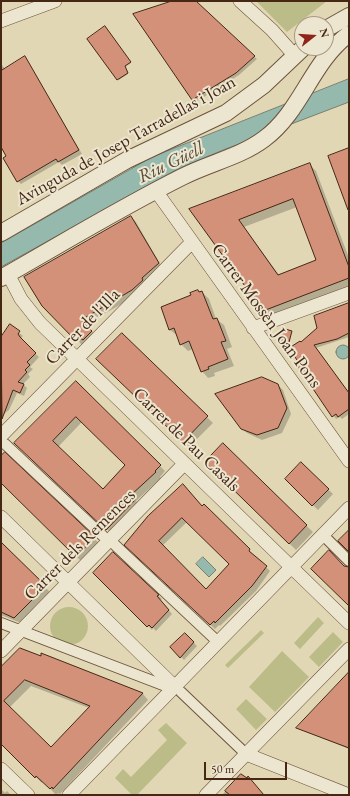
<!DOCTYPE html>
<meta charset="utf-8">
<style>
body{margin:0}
#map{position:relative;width:350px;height:796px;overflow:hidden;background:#e2d7b5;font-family:"EB Garamond",serif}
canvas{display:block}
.frame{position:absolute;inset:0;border:2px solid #452714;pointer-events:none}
.north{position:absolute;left:294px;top:16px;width:40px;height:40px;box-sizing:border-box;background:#ece5cf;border:1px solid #a99984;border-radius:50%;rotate:73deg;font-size:11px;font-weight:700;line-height:16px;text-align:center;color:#452714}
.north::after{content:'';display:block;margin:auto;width:14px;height:18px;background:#8f2418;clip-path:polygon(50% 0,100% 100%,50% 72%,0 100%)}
.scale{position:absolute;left:204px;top:762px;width:83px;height:18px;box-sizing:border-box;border:2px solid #452714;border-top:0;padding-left:5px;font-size:12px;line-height:14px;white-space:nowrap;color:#452714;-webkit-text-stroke:3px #ece5cf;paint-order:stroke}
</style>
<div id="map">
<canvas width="350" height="796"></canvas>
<div class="frame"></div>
<div class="north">N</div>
<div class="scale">50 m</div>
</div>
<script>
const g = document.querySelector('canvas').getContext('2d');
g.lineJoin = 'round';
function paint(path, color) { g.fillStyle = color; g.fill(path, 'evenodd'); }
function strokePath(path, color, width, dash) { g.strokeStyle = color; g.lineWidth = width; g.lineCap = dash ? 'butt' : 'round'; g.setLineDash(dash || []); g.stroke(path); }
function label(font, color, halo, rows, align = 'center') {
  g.font = font + ' "EB Garamond",serif'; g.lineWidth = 4; g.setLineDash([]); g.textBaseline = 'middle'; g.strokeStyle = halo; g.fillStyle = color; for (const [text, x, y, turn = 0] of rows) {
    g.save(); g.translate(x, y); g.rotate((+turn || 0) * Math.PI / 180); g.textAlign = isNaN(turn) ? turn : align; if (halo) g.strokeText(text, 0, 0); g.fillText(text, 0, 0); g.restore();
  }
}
const green = new Path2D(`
 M256,1H327L287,32Z
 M50 626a19 19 0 1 1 38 0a19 19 0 1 1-38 0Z
 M318,617L324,623L300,649L294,643Z
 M261,630L264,633L228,668L225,665Z
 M333,632L343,642L319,667L309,657Z
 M282,651L309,677L275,712L249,687Z
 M246,699L267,719L256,730L236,709Z
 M166,723L187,743L137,795H132L115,778L123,769L131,777L167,740L158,730Z`);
const water = new Path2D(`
 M349,79V102L223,150L174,171L1,267V243L152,157Z
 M336 352a7 7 0 1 1 14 0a7 7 0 1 1-14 0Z
 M203,557L216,570L209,577L196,564Z`);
const shadow = new Path2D(`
 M175,1H194L257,59L239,75L196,102L193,99Z
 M105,28L131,63L125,67L128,74L119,80L89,39Z
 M25,58L82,154L62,165L59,162L21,184L18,181L1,145V64L6,70Z
 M309,164L316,171L349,258V287L270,317L263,310L191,209ZM297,207L317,261L279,275L244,227Z
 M131,217L136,222L163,269L137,295L85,325L97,336L82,345L36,296L25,278Z
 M202,292L209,299L216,319L224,325L232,347L227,349L234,366L214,373L215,376L208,378L202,371L193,349L188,351L181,344L178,336L170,330Z
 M349,304V337L316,348L349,393V414L342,419L340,417L336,419L298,365L300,364L301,343Z
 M10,326L23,336L21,338L23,342L39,357L30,367L33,369L28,374L30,377L23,384L27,388L24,396L17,393L9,410L1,416V339Z
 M291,332L290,342L280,339Z
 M122,334L213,423L189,447L97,359Z
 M76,382L165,471L160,477L161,478L136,501L140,505L112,534L21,449ZM82,422L127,465L103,490L58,447Z
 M278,385L283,390L291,414L282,433L262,440L247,433L241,428Z
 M223,445L313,532L296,550L206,462Z
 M5,454L101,545L83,563L1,482V457Z
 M301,463L333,494L318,510L286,479Z
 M204,506L270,571L256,591L220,626L219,625L215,629L125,545ZM187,522L230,564L206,590L162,546Z
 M1,544L51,593L21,623L1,615Z
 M113,554L162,599L160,600L172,614L156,631L153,628L152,630L94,573Z
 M185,634L197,646L184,660L171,647Z
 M42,655L143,694L148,700L60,794L58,793L56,795L43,781L42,783L1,743V669L41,657ZM31,686L89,708L51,748L9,708Z
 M349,674V749L297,728Z
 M241,775L247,779L248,777L263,795H222Z
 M1,789L5,793L7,791L11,795H1Z`);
const building = new Path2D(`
 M172,1H196L255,56L236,73L192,100L133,14Z
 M105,26L131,62L125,66L128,73L117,80L87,39Z
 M25,56L79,150L58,162L56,159L17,182L3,158L6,156L1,147V71Z
 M349,148V209L348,210L328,156Z
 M310,163L349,267V278L263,311L189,209ZM293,199L316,260L278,275L239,220Z
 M131,216L159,263L142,278L143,280L132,290L81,320L92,331L83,340L80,338L76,341L42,306L24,277Z
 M198,290L199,292L202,291L213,319L217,318L226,341L221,342L228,359L208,367L209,369L201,372L189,341L180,345L174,328L169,330L161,307L191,295L190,293Z
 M349,303V333L337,339L314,345L349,393V409L338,417L336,414L332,417L297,365L299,363L289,348L300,341L301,342L317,328L314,316Z
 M10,324L20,331L18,334L20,337L36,353L27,362L30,365L25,370L27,372L18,382L24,384L20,393L13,390L2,419L1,337Z
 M282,328L292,331L289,342L279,339Z
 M122,333L208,416L183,442L96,359Z
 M262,377L278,384L287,408L278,428L257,435L241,429L215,394Z
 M76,381L161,465L155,471L156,472L131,495L136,499L106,530L14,443ZM76,417L125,465L103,489L53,441Z
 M223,443L307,525L289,544L205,462Z
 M5,452L95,537L76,557L1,483V456Z
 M301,462L329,489L312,506L285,479Z
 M183,484L202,506L204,504L250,549L249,551L267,566L252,586L215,623L214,621L210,625L124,545L148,516ZM182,518L229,564L206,589L159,541Z
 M349,530V552L338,541Z
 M1,542L46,586L14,618L1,612Z
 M329,550L344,566L349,567V606L311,569Z
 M113,552L159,595L157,596L169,610L152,628L149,625L147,627L93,573Z
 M185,633L194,642L180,658L170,647Z
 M20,648L41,656V653L143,693L53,789L52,787L50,789L36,776L35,778L1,744V667ZM25,680L90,706L51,747L4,701Z
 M349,672V748L296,728Z
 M241,774L247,778L248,776L264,795H230L225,791Z`);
const pedestrian = new Path2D(`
 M5,444L103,536
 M323,535L349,561
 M115,545L218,642
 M1,623L163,685
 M181,692L246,754`);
const minor = new Path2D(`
 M240,1L272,30L295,56
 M1,21L55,1
 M156,191L349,461
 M8,274L21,299L40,323L349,623
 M253,328L349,293
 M1,436L191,243
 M1,517L175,687
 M1,651L184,464
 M246,754L349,795
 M1,769L28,795
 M69,795L349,508
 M206,795L349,649`);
const tertiary = new Path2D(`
 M326,29L349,16
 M1,233L127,160L226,113L264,85L303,48
 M1,278C61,244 120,208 182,177C209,163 240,157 264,139C302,111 311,62 349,34`);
const streetNames = [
 ["Avinguda de Josep Tarradellas i Joan",126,141,-29],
 ["Carrer Mossèn Joan Pons",266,316,54],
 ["Carrer de l'Illa",83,327,-46],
 ["Carrer de Pau Casals",186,440,44],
 ["Carrer dels Remences",80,545,-45]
];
const waterNames = [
 ["Riu Güell",171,163,-26]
];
paint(green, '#bcbc88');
paint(water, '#95baad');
strokePath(water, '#757f70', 1);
paint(shadow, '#0003');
paint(building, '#d49179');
strokePath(building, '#452714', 1);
strokePath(pedestrian, '#6c533c', 12);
strokePath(minor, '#6c533c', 14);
strokePath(tertiary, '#6c533c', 18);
strokePath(pedestrian, '#ece5cf', 10);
strokePath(minor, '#ece5cf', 13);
strokePath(tertiary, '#ece5cf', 16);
label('18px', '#452714', '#ece5cf', streetNames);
label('italic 19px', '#594c3a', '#ece5cf', waterNames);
</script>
